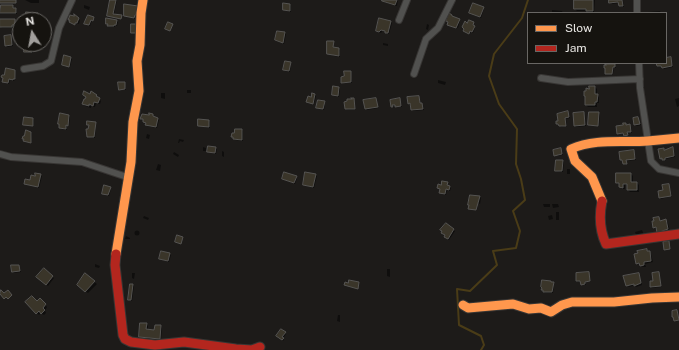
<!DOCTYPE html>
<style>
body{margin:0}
#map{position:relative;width:679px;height:350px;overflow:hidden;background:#1d1b19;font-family:"Public Sans",sans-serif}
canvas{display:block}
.legend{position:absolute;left:527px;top:12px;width:140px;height:52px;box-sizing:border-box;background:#15130f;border:1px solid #696764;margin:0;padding:5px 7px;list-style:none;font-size:12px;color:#e8e6e3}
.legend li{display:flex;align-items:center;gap:8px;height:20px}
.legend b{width:20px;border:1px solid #696764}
.north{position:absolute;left:12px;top:12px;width:40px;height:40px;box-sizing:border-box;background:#15130f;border:1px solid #696764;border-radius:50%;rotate:349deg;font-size:11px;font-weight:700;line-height:16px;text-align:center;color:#e8e6e3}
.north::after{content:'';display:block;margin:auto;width:14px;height:18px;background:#a19f9c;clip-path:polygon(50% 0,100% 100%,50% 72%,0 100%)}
</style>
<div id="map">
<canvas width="679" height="350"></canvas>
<ul class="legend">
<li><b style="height:5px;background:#ff974d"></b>Slow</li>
<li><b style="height:5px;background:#b3261e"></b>Jam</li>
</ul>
<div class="north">N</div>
</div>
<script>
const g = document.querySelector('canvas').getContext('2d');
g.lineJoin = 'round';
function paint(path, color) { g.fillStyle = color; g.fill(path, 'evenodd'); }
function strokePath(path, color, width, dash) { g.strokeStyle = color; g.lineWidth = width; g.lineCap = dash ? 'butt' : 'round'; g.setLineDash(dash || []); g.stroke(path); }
const shadow = new Path2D(`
 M25,0H39V3H31Z
 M111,0H117L114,15L121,16L122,19L108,15Z
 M383,0H398L397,6L384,2Z
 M575,0H595L594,13H589L588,11H577L575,9Z
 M610,0H623L624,7H621L619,3L612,4Z
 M84,5L90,7L89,10L84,8Z
 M290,5L291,6V12L284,10Z
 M13,6L17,10V14H0V8Z
 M137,7V16H136L135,19L125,16Z
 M483,8L484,9L481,18L470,13Z
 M552,10L562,11L563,13H552Z
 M660,11L661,13L648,12Z
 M452,15L460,21L458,28L448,24Z
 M94,18V21L92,20L90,26L85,23Z
 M69,19H78L80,20L79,24L77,23L76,25L71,23Z
 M0,20H14L15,26H13V28H2L0,26Z
 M117,21L118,22L117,26L115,25V27L110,26L107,23Z
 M391,22L392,23L389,34L387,33L386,31L383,30L381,33L377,31Z
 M473,23L475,28L473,33L471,31L470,34L466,32L468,24Z
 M427,24L429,25L428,30L426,29Z
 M285,33L286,34L284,44L276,40Z
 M11,36L13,46L7,47L6,45Z
 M333,42L334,48L340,50V57L334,56L328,53Z
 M383,43L388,44V46L383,45Z
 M26,44H35V47H33V53L26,51Z
 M70,58L72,59L70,67L64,66L63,65Z
 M670,58L673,67L664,69L663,66L659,67L658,66L657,63H666V59Z
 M290,63L291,64L290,72L285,71L284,70Z
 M615,65L616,68H614L613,74H608L606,73Z
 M15,71L16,78L14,81L10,80L9,84L3,81V76Z
 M350,72L352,83H343L342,82Z
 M438,80L446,82L445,85L438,83Z
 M124,83L126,90H121L120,89Z
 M595,87L597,89V95L599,97V103H597V107H588L586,105L590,90Z
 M339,88L340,89L339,97L334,96L333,95Z
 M187,90H191V93H187Z
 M161,93H165V99L161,98Z
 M84,95H96L101,101L100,104L96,103L95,107L91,106V108L85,106L83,104L86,100V97Z
 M315,95L316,96L314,104L308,103L307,102Z
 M418,97L420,104L423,105L424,110L413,111L409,103Z
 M679,98V106L677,107L675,99Z
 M354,99L355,110H348L346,109Z
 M376,99L378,108L367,110L366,108Z
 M400,99L402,107H398L396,106L392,108L391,107V101Z
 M324,102L325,104L324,110L317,107Z
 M568,112L570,118L566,119L567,126L561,127L559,122Z
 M584,113L585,114L586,126L576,127L575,125Z
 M599,113L600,115L599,126H590L589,125Z
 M153,115L154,118L159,120L157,128L147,126V123L144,121V120L141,118Z
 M69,116L70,117L69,126H67V130L61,129L60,128Z
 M638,118L641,125L637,126L635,125Z
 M33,119L34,120V126L24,125Z
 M209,121L210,122V128L199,126Z
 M95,123L96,124L95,138L90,137L88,136L89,126L88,125Z
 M626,124L631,126L632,133H628V136H626L624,134H620L618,133Z
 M242,130L243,131V141L235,140L234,139Z
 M31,132L32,134L31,143L25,142L23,139Z
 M147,134L150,135L149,139L146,138Z
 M179,139L184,140L183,142L180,141L179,143H178Z
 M203,147L206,148V151H203Z
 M215,148L217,149L216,154L208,152Z
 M672,148L675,157L666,159V160L664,161L661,158L664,149L665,150Z
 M561,149L563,155L556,156L555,155Z
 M222,151L224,152V157L222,156Z
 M634,151L636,160L627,161V164L625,165L621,160Z
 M174,152L179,155L178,157L173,154Z
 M563,161L564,162L563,172L558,171L556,170Z
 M158,164L161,165L160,171L156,170Z
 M567,169H570V174H567Z
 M617,174H631L633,176V183H637L639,185V192H630L628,190V185H625V189H622L620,187V184L617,182Z
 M40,175L42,176L39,188L25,183Z
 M315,175L317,176L314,188L304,185Z
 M296,176L297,178L295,184L283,179Z
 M447,183L448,186L451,188L450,191L447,190L446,195L441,193L440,192L441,189L438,188Z
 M669,185L672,196L661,199L660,198Z
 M110,188L111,189L109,196L103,193Z
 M480,197L481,198L480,204L478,203L477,210L470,209L469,208Z
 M543,204H550V207H544Z
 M552,204H558L559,207L553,208Z
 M556,212H559V220H556Z
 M552,215L553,219L549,220L548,216Z
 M144,216L149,218L148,220L143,218Z
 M659,218L661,221H666L668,223L670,231L660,234L658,229H656L654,227Z
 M446,225L455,231L449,240L447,238Z
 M642,230L644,235H636L635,232Z
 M134.5 233a2.5 2.5 0 1 1 5 0a2.5 2.5 0 1 1-5 0Z
 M126,236L130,238V239H125Z
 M646,250L651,254L653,262L645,264L646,267H643L637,263Z
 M169,254L171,255L169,262L160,259Z
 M95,264L100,266L99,268L95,267Z
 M19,266L21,272L14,273L13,272Z
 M387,269H390V277L387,276Z
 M44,270L54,278L48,286L38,277Z
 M132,273H135L134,279L132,278Z
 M589,273L590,282H586V285H583L581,282L577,281Z
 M659,273L661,287L652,288L651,287Z
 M85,275L97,284L88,293L78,285Z
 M639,275L642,285L636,287L635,285L629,287L627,285Z
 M551,282L554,285L553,293H545L544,292Z
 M132,285L134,286L132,301L129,299Z
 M40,299L47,307L45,311L46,313L44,315L41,313L39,315L27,302H37Z
 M338,315H340V322L337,321Z
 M146,324L148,326V330L155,331L160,326L162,328L161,340L142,338L140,336Z
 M282,331L286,334L283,338L284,341L279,337Z`);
const stream = new Path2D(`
 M481,350L484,345L481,336L459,325L457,289L470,291L497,265L493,251L516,248L520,231L513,211L525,200L521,179L516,164L517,129L499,104L489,76L494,54L522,18L528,0`);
const building = new Path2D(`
 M0,0H16V3H0Z
 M110,0H116L113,14L122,15L121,19L107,16Z
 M382,0H397L395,5L382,1Z
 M574,0H593V11H586V9H574Z
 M609,0H622L623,6H619L618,2L609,3Z
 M283,3L290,4V11L283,10Z
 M473,3L484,7L480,17L469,13Z
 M124,4L138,6L136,15H135L134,18L124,16Z
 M1,5H13V8H16V13H0Z
 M26,12L38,13V20H27L28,15H26Z
 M449,13L452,15V16L460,19L456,28L447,25L448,22L446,21Z
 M74,14L79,18L77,23H75V25L69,22L70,20H68L70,15L74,16Z
 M88,15L94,17L93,21L91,20L89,25L84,24Z
 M106,18L117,20L116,25H114V26H107L108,24H106Z
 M379,18L391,21L388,33H385V31L381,30L379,32L376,31Z
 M0,19H15V25H12V27H0Z
 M469,20L474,22L473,25L475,26L472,32L470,31L469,34L463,31L464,29L462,27L465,21L467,23Z
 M168,22L173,24L170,31L165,29Z
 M131,24H136V33H131Z
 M277,31L285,32L283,43L275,40Z
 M11,35L12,45L5,46L4,36Z
 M327,41H334L333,47L339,48V56L327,54Z
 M25,44H34V46H32V52H24Z
 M64,55L71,57L69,67L62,65Z
 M671,57L672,66L662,68L661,66H657L656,63H666V58Z
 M285,61L291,62L289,71L283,70Z
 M605,64H615V67H613L612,74H605V68H604V65H606Z
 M6,68L15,70V79H13V80L9,79L8,83L2,82L3,78L1,77L2,75H4Z
 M344,71H351V82L341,83V77L344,76Z
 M118,82H125V89L119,90Z
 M333,86L339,87L338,96L332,95Z
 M589,86H595V94H598L597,102H595V105H585V96H584V91H586V88L589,89Z
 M84,91L90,94L91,91L97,95L96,96L100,98L98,103L94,102L93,106L89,104V106L82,104L84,99H85L86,97L83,95Z
 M312,93L315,94L313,104L306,102L308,96L311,97Z
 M419,96L420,103H422L423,109L411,110L410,103L408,104L407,97Z
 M351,98H354L355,109H345L344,102L347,101V99H352Z
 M376,98L378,107L365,109L363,100Z
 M400,98L401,106L395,107V105H392L393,107H391L390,100Z
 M318,100L325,101L323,109L316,108Z
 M568,111L569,117L565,118L566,126H559L558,124H556V121H558L557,114Z
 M584,112L585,125L574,126L573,113Z
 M589,112H599L598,126L588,125Z
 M60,113L69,115L68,126L66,125V129L59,128V124H58Z
 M149,113L153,114V116L158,118L156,127L145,125L146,123L143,122V119H140L142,114L149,115Z
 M24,117L33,118V126L23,125Z
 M638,117L640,124L634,125L633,118Z
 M198,119L209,120V127L198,126Z
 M87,121L96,122L94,137H87L86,129H88L89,125H87Z
 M623,123H626V125L630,124L631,132H627L628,135L624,136L623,133L617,134L616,126L623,125Z
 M235,129H242V140L233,139V137H231L232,133H234Z
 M26,130L31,132V143L23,141L24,139H22L23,136H24Z
 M208,146L216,147L215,153L207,152Z
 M673,147L674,156L665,158V160H662V158L660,159L658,149L664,148V150Z
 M561,148L562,154L554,156L553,150Z
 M634,150L635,159L626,160L627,164H623L622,160H620L619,152Z
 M556,160H563L562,171H555Z
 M284,172L297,176L294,183L282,179Z
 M305,172L316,174L313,187L303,185Z
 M35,173L41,174L38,187L24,184L25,179L30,180L31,175L35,176Z
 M616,173H631V182H637V190H627V184H623V188L619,187V183H616Z
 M442,181L448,182L447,185L450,186L449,190L446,189L445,194L439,193L440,189L437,188L438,184L441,185Z
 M669,184L671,196L659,198L658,191L663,190L662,185Z
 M104,185L111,187L108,195L102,194Z
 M470,195L480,196L476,210L468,209L469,205H468Z
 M659,217L660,221L666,219L668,229L657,233L656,227L653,228L652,221H654L653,218Z
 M446,223L454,229L448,239L444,237L445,235L441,233L442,231L440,230Z
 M177,235L183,237L181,244L175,242Z
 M669,241L670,249L664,250L663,242Z
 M647,249V251H650L651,261L644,262V265L640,266L639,263L636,264L634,254L638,253L637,251Z
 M161,251L170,253L168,261L159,259Z
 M11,265H19L20,271L12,272Z
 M44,268L53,276L46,285L36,277Z
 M589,272L590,281L585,282V284L581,285L580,281H576V273Z
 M659,272L661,286L650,287V281H653L652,273Z
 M85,273L95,281L85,292L77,285Z
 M639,273L641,283L634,286V284L626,286L623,276Z
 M349,280L359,282L358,289L344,285L345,282L348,283Z
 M542,280L551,281V282H554L552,292H543V290H541L542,288L541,287Z
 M130,284H133L131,300H128Z
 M1,290L4,293L8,290L12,295L8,299L6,297L4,299L0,294Z
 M32,296L37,301L40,298L46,304L43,308L45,310L41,314L39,311L36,314L25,302Z
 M677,310L679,320L674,321L673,317H672V311Z
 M140,323H147L146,329L154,330L155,325H161L160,339L139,337Z
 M281,329L286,332L282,337L284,338L282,340L276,336Z`);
const street = new Path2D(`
 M637,13V0
 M399,20L407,0
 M639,63L640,88L651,161L659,169L679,173
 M24,69L43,66L51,61L59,28L72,0
 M414,74L426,39L438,28L452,0
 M541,78L568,82L640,79
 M0,154L11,157L82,162L127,177`);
const slow = new Path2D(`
 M602,201L592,177L575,161L571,149C596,138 622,143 648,141C658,140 669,139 679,138
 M116,254L131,162L133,122L139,91L137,61L140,45L141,13L143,0
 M463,305L468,308L513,304L529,309L541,308L551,312L562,305L572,302H614L652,298L679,297`);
const jam = new Path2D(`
 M602,201C599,216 599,229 606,244L679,234
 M116,254L115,265L123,335L125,339L131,342L155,345L184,342L236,349L252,350L260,347`);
paint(shadow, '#0007');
strokePath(stream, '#4a3c17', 2);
paint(building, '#3a3529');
strokePath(building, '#555452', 1);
strokePath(street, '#383634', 8);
strokePath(slow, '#383634', 11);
strokePath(jam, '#383634', 11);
strokePath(street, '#51514f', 6);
strokePath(slow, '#ff974d', 9);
strokePath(jam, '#b3261e', 9);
</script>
